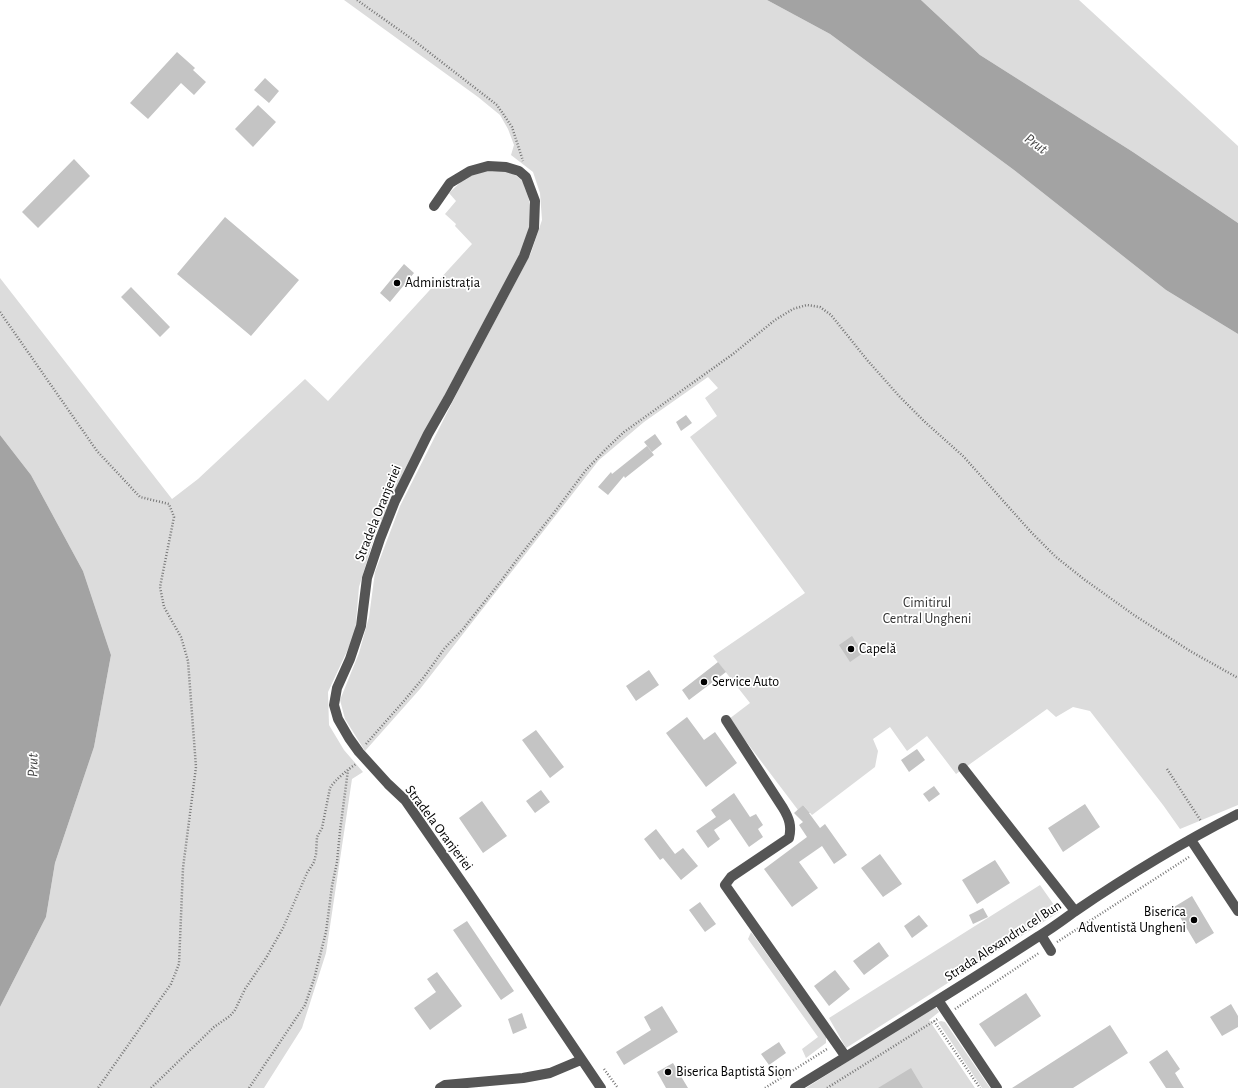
<!DOCTYPE html>
<meta charset="utf-8">
<style>
body{margin:0}
canvas{display:block;background:#fff}
</style>
<canvas width="1238" height="1088"></canvas>
<script>
const g = document.querySelector('canvas').getContext('2d');
g.lineJoin = 'round';
function paint(path, color) { g.fillStyle = color; g.fill(path, 'evenodd'); }
function strokePath(path, color, width, dash) { g.strokeStyle = color; g.lineWidth = width; g.lineCap = dash ? 'butt' : 'round'; g.setLineDash(dash || []); g.stroke(path); }
function label(font, color, halo, rows, align = 'center') {
  g.font = font + ' "Alegreya Sans",sans-serif'; g.lineWidth = 3.5; g.setLineDash([]); g.textBaseline = 'middle'; g.strokeStyle = halo; g.fillStyle = color; for (const [text, x, y, turn = 0] of rows) {
    g.save(); g.translate(x, y); g.rotate((+turn || 0) * Math.PI / 180); g.textAlign = isNaN(turn) ? turn : align; if (halo) g.strokeText(text, 0, 0); g.fillText(text, 0, 0); g.restore();
  }
}
const green = new Path2D(`
 M344,0H767L830,34L1014,170L1166,290L1238,334V805L1180,829L1163,805L1090,711L1073,707L1056,717L1047,709L956,774L927,736L907,751L890,727L873,739L878,751L875,767L812,815L803,805L798,810L729,719L750,703L713,656L805,593L690,437L717,416L705,398L718,388L708,377L644,422L599,460L420,689L365,751L345,719L340,700L359,653L369,617L375,572L400,506L459,389L531,253L542,220L540,193L533,172L511,155L514,145L508,129L500,115L478,97Z
 M921,0H1079L1238,146V223L1133,152L980,55Z
 M499,170C506,171 513,173 519,178C523,180 524,185 525,189C535,211 530,225 524,247L429,424L375,535L359,587L355,634L328,692L329,725L344,750L363,772L352,779L326,953L302,1028L264,1088H0V1007L46,917L55,863L94,747L111,655L83,571L31,475L0,435V278L172,499L198,479L305,379L328,401L472,244L455,226L456,224L445,214L456,201L449,193L465,178L482,171Z
 M1040,885L1059,912L846,1048L829,1018Z
 M751,932L826,1037V1043L806,1058L802,1049L818,1037L748,939Z
 M935,1006L939,1012L929,1020L975,1088H806Z
 M941,1021L945,1022L990,1088H982L938,1022Z`);
const water = new Path2D(`
 M767,0H921L980,55L1133,152L1238,223V334L1166,290L1014,170L830,34Z
 M0,435L31,475L83,571L111,655L94,747L55,863L46,917L0,1007Z`);
const building = new Path2D(`
 M177,52L195,68L193,70L206,82L194,95L181,83L148,119L130,103Z
 M265,78L279,91L269,103L254,90Z
 M258,105L276,122L253,147L235,129Z
 M74,159L90,176L38,228L22,212Z
 M225,217L299,280L251,336L177,274Z
 M404,264L414,273L390,302L380,293Z
 M131,287L170,327L160,337L121,297Z
 M686,415L692,423L681,431L676,422Z
 M655,434L662,444L652,452L644,442Z
 M647,446L654,455L625,478L624,476L608,495L598,487L611,472L612,474Z
 M852,636L863,653L850,662L839,645Z
 M718,662L726,672L689,700L682,690Z
 M649,670L659,685L636,701L626,686Z
 M687,717L704,740L715,732L737,763L706,787L666,733Z
 M536,730L564,767L550,778L522,740Z
 M917,749L925,760L909,772L901,760Z
 M934,786L940,794L929,802L923,794Z
 M541,790L550,802L535,813L526,801Z
 M734,793L750,817L756,814L763,825L758,829L763,837L749,847L730,819L714,830L720,839L708,848L696,831L716,817L711,810Z
 M482,801L507,836L483,853L459,818Z
 M1085,804L1100,827L1063,852L1048,828Z
 M803,805L810,813H809L820,828L825,824L847,855L834,864L822,846L799,862L818,888L792,907L764,869L807,837L799,825L803,822L794,813Z
 M656,829L675,854L683,848L698,866L681,880L663,858L660,860L644,839Z
 M880,854L902,884L883,897L861,868Z
 M995,860L1010,883L977,904L962,880Z
 M1192,896L1214,933L1196,944L1174,907Z
 M700,902L716,924L705,932L689,910Z
 M983,908L988,917L973,924L969,915Z
 M919,915L928,926L912,938L904,926Z
 M467,921L514,991L501,1000L453,930Z
 M879,942L889,956L864,975L853,961Z
 M835,970L850,989L829,1006L814,986Z
 M437,972L462,1006L430,1030L414,1008L436,992L427,979Z
 M1026,993L1041,1016L995,1047L979,1024Z
 M1231,1004L1238,1016V1027L1222,1036L1210,1017Z
 M662,1006L678,1032L624,1065L616,1052L651,1030L644,1017Z
 M522,1013L527,1028L513,1034L508,1019Z
 M1110,1025L1128,1053L1073,1088H1012Z
 M779,1042L786,1053L769,1065L761,1054Z
 M1167,1050L1180,1069L1175,1073L1184,1088H1166L1149,1062Z
 M673,1063L688,1088H666L657,1072Z
 M911,1068L923,1088H878Z`);
const path = new Path2D(`
 M357,0L412,39L497,105L512,127L523,161
 M0,312L97,451L140,497L169,504L174,517L160,587L164,607L181,637L188,661L196,767L183,868L179,964L171,984L98,1088
 M366,744L403,702L424,677L444,649L463,629L501,581L519,557L553,514L586,470L606,449L624,432L733,354L775,320L793,309L807,305L820,307L831,315L868,361L899,396L926,423L964,457L1031,532L1056,557L1085,580L1134,615L1190,651L1238,678
 M1167,769L1201,821
 M1057,942L1189,857
 M955,1009L1039,953
 M934,1021L980,1088
 M604,1069L618,1088
 M151,1088L214,1027L230,1016L235,1010L245,989L266,958L283,928L307,873L314,862L316,854L317,837L322,828L330,788C334,781 348,769 356,764
 M249,1088L305,1005L314,979L326,932L332,886L337,862L340,831L348,770
 M765,1088L827,1049
 M827,1088L939,1018`);
const minor = new Path2D(`
 M434,206L450,183L470,171L488,166L506,167L519,171L526,177L535,201L534,228L524,256L448,399L428,434L395,501L380,539L367,578L361,626L350,659L337,688L334,705L338,719L349,738L359,752L388,784L405,800L468,891L601,1088
 M726,720L783,808C789,818 792,826 789,838L731,877L725,885L846,1057
 M963,768L1075,911
 M1191,840L1238,911
 M1041,935L1051,951
 M938,1000L997,1088
 M440,1088L445,1085L523,1078L550,1073L581,1060
 M795,1088C877,1038 959,988 1039,936C1051,929 1063,920 1074,912C1127,876 1181,843 1238,814`);
const markers = [
 [397,283,4,"#000"],
 [851,649,4,"#000"],
 [704,682,4,"#000"],
 [1194,920,4,"#000"],
 [668,1072,4,"#000"]
];
const poiNames = [
 ["Administrația",405,283],
 ["Capelă",859,649],
 ["Service Auto",712,682],
 ["Biserica",1186,912,"right"],
 ["Adventistă Ungheni",1186,928,"right"],
 ["Biserica Baptistă Sion",676,1072]
];
const streetNames = [
 ["Stradela Oranjeriei",378,513,-68],
 ["Stradela Oranjeriei",439,828,53],
 ["Strada Alexandru cel Bun",1003,941,-33]
];
const parkNames = [
 ["Cimitirul",927,603],
 ["Central Ungheni",927,619]
];
const waterNames = [
 ["Prut",1036,144,36],
 ["Prut",33,765,-89]
];
paint(green, '#dcdcdc');
paint(water, '#a3a3a3');
paint(building, '#c4c4c4');
strokePath(path, '#777', 2.5, [1, 2]);
strokePath(minor, '#555', 10);
for (const [x, y, r, color] of markers) { const dot = new Path2D(); dot.arc(x, y, r, 0, 2 * Math.PI); g.fillStyle = color; g.fill(dot); strokePath(dot, '#fff', 1.5); }
label('14px', '#000', '#fff', poiNames, 'left');
label('14px', '#000', '#fff', streetNames);
label('14px', '#333', '#fff', parkNames);
label('italic 15px', '#444', '#fff', waterNames);
</script>
